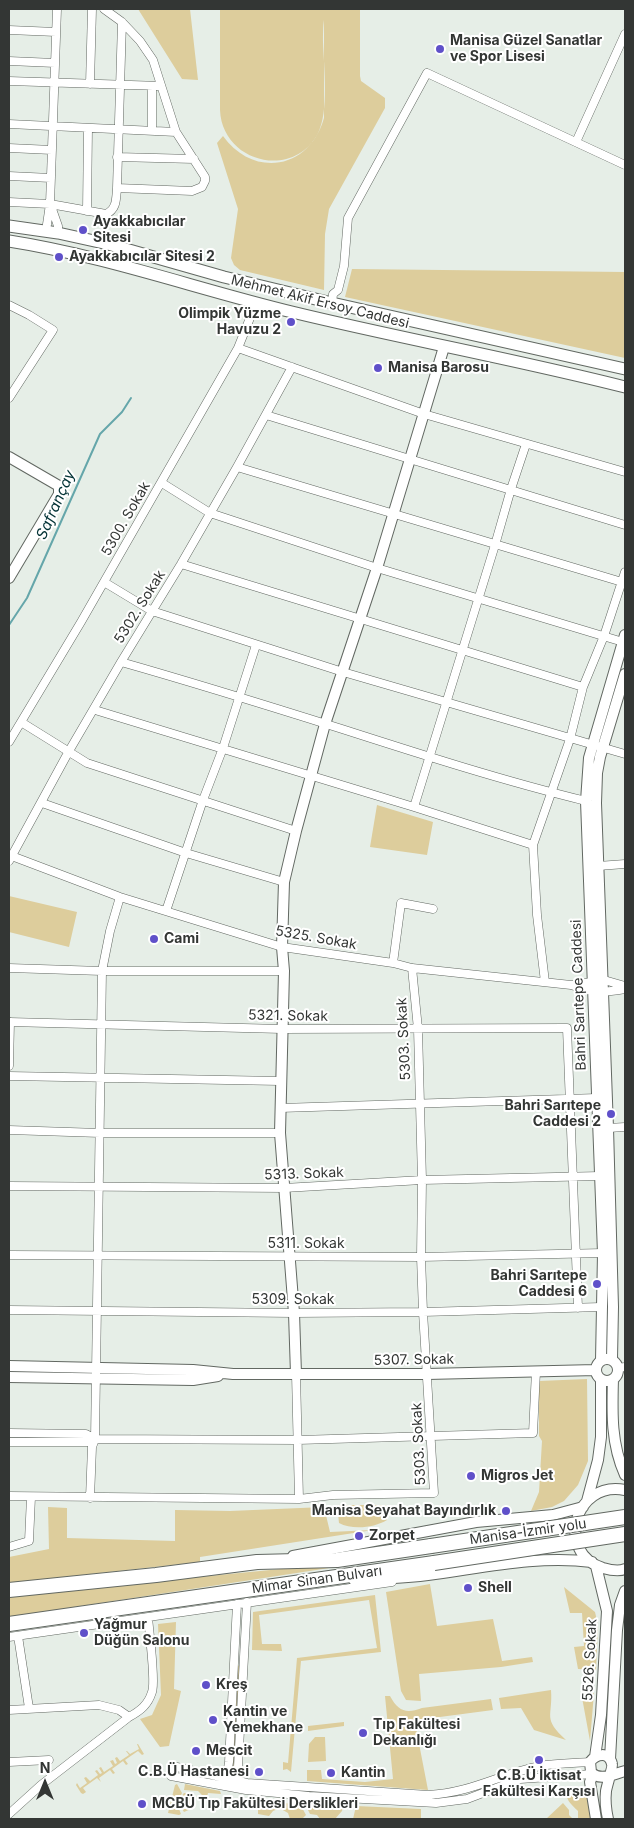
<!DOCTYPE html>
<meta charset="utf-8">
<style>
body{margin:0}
#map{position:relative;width:634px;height:1828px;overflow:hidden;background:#e6eee7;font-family:Inter,sans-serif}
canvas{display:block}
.frame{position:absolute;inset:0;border:10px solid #333634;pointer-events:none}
.north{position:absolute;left:20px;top:1758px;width:50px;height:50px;-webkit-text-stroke:4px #fff;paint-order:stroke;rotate:0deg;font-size:14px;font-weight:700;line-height:20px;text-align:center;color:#333634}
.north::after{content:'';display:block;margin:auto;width:18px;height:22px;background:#333634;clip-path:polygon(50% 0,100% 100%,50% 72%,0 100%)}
</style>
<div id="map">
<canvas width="634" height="1828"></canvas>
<div class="frame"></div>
<div class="north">N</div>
</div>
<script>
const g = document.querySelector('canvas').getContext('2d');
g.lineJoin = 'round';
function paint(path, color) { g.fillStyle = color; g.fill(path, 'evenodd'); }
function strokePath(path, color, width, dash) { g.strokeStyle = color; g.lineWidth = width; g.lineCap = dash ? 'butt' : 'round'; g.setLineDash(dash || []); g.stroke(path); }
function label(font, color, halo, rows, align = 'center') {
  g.font = font + ' Inter,sans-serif'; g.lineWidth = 4; g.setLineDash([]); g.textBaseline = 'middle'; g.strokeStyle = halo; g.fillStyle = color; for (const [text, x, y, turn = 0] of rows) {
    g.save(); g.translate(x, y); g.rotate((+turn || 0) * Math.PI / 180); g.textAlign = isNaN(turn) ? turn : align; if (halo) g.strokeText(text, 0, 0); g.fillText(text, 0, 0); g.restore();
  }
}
const green = new Path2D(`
 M138,9H190L198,80L182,79Z
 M220,9H360V76L361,81L385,98V108L329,209L325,234L324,290L240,270L234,265L231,258L238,209L217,143L223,136C254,179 310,169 324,118V20C323,26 323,35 323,42C324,67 329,112 318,133C293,181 222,162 220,110Z
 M352,269L625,272V358L345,297Z
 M377,805L433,822L427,855L370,847Z
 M9,896L77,912L69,947L9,932Z
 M587,1379L588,1461L578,1485L564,1501L552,1507L531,1511L539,1492L542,1441L539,1436V1381Z
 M386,1505L387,1520C374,1528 352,1530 339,1523L337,1505Z
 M48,1507L67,1508V1538L175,1541V1510L230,1511L324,1507L330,1532L373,1530L200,1557V1562L9,1583V1557L49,1549Z
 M558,1533L9,1617V1596L13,1595L291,1568Z
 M430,1584L437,1626L493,1619L502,1661L532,1657L533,1662L501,1667L419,1674L421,1701L406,1700L401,1691L386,1592Z
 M564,1587L595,1612L598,1625L596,1670L578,1669L574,1647L584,1646L582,1613H570Z
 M375,1595L381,1652L301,1661L291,1772L287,1769L283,1770V1762L288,1763L297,1658L377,1648L369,1600L259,1615L262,1644H281L282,1651L252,1650L253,1612Z
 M176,1622L174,1689L181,1691L169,1746L160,1747L140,1719L152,1715L161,1695L158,1624Z
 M237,1665L240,1666V1668L233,1776L230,1774Z
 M551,1690C553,1717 542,1718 566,1740L534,1730L521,1708L501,1709L499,1698Z
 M581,1692L594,1693L590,1741Z
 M385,1696H390C398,1711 406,1714 422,1708L491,1699L493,1710L417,1720L416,1728L428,1790L307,1781V1770H321L322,1779L365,1782L393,1779Z
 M344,1722V1726L308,1731V1726Z
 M315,1737H325L326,1761L308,1762L309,1744Z
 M137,1744H138L144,1754L142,1755L138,1751L125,1760L128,1764L126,1765L123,1761L112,1769L115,1773L113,1774L110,1770L99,1778L101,1782L97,1778L83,1788L86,1792L83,1794L81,1793L76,1785L77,1783L80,1788L87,1783L84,1778L86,1777L90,1781L98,1775L95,1771L97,1770L100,1774L102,1773L99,1768L101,1767L104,1772L113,1766L110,1761L113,1760L115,1764L117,1763L115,1758L117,1757L120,1761L129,1755L126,1751H127L130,1754L139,1749Z
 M177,1784L182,1793C178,1801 177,1805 181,1814L179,1815L168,1813L175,1785Z
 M185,1784L220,1791L221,1794L208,1793L207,1797H204L198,1791L184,1790Z
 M573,1788L575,1792L582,1791L588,1796L592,1819H578V1811C572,1805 563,1798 568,1789Z
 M184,1793H192L190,1800L193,1805V1808L184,1812C180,1806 179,1798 184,1793Z
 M311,1801L344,1804L342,1811L335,1819H320L317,1815L310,1814L305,1804Z
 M271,1802L279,1803L278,1809L273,1811L269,1816L258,1814V1810Z
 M282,1803L300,1804L306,1815L302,1819H290L288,1813L281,1809Z
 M563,1803L569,1810V1815L573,1819H546Z
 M356,1806L421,1809V1819H353Z`);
const stream = new Path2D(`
 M9,625L27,598L100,434L122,412L131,398`);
const street = new Path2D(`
 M9,30L56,32
 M9,61L55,63
 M9,81L161,86
 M90,84L92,9
 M9,124L176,132
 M152,131V86
 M576,142L625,34
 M9,148L52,150
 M117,157L194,159
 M9,176L51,178
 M117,188L122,22
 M9,202L50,204L106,214C117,209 116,199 117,188L192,191L202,187L205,181V177L176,132L153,60L140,41L122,22L104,9
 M51,206L58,226V233
 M87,211L88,128
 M46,231L50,204L57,9
 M332,303L333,294L338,290L344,266L348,218L427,73L625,165
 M9,305L29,315L53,330L9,398
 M238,348L424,414L625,472
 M266,415L625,525
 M237,467L622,582L625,584
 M162,483L210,513L377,568L623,642
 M181,564L583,687
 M104,582L152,611L343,672L625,754
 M121,662C195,683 269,706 342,729C423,755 504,781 586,801
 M95,710L414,807L533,845
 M21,722L87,763L296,831
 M9,742L81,622L238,348L256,303
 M42,803L186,853L284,882
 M414,807L495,545L511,489L526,444
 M9,855L120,897L282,947L393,963L412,968L571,985C595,993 601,993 625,989
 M9,861L69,751L121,662L181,564L237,467L292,367
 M598,866L625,864
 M166,911L203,800L223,748L256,645
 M393,963L401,903L433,909
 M9,968L102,971H284
 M545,982L537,915L533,845L570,739L583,687L604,636L625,572
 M573,985L604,980L625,986
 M9,1022L282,1029L567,1028L578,1308
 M9,1066L10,1022
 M9,1076L280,1081
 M280,1108L597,1098
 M608,1128L625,1127
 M9,1130L100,1133H280
 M9,1186L284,1188L422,1180L600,1176
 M9,1255L421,1257L603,1253
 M9,1310L294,1313L423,1312L601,1307
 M618,1368L625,1367
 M296,1374L299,1499
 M9,1433L86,1434L95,1439
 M9,1442H88L95,1439L298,1440L533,1433L536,1371
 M9,1496L299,1499L333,1495L434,1493L423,1312L421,1257L422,1180L418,1029L412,968
 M90,1498L92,1447L95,1439L102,971L110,931L120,897
 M9,1547L29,1541L31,1497
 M18,1636L29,1708
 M9,1637L392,1582
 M9,1710L99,1705L119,1710L129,1717
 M9,1762L49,1760
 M590,1762C575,1763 555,1763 540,1766C500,1774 471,1793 428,1795L247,1783L177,1767L173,1771L171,1776L246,1790L309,1796L436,1803L467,1799L520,1779L593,1774
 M226,1781L229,1762L237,1604
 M237,1785L247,1602
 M9,1814L41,1785L129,1717C140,1711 148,1705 152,1692C156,1682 149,1631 148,1617`);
const secondary = new Path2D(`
 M9,457L59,486V494L9,578
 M596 1370a11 11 0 1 1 22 0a11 11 0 1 1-22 0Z
 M612,1359L613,1307L608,1128L596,803L597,773L600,757L625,674
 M601,1360L603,1253L586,801L589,758L625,635
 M9,1366L193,1370L233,1374H427L596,1370
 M296,1374L294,1313L280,1133L284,971L282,947L284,882L296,831L325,724L377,568L444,347
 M9,1377L193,1380L218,1376
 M613,1379C612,1413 611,1444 625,1475
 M625,1490C574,1480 555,1553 603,1568C610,1570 618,1572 625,1569
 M587,1501L598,1460L601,1437V1379
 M293,1556L476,1522L553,1515L583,1507
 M354,1580C381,1579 408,1578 435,1574C486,1567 540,1555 592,1562
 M595,1757L601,1715L607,1611L596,1566
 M610,1759L617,1630L620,1605L625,1591
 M593,1774L590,1782L596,1819
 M608,1819C606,1810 605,1800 606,1791C607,1785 613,1767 612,1764C609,1751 596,1754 590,1762L591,1772C600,1782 613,1774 625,1771`);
const primary = new Path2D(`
 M9,226L58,233L108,244L224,277L332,303L625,369
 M9,241C105,256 197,289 292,312C403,339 515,359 625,387`);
const highway = new Path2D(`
 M9,1590L156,1575L257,1562L337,1560L431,1546
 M9,1624L434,1563`);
const highwayBridge = new Path2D(`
 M431,1546L625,1517
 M434,1563L625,1534`);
const markers = [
 [440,49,5,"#5f50c9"],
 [83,230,5,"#5f50c9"],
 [59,257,5,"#5f50c9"],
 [291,322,5,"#5f50c9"],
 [378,368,5,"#5f50c9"],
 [154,939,5,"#5f50c9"],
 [611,1114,5,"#5f50c9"],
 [597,1284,5,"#5f50c9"],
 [471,1476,5,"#5f50c9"],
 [506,1511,5,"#5f50c9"],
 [359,1536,5,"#5f50c9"],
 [468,1588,5,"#5f50c9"],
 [84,1633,5,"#5f50c9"],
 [206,1685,5,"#5f50c9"],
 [213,1720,5,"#5f50c9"],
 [363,1733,5,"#5f50c9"],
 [196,1751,5,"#5f50c9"],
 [539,1760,5,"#5f50c9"],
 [259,1772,5,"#5f50c9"],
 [331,1773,5,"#5f50c9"],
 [142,1804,5,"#5f50c9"]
];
const poiNames = [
 ["Manisa Güzel Sanatlar",450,41],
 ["ve Spor Lisesi",450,57],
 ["Ayakkabıcılar",93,222],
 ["Sitesi",93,238],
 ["Ayakkabıcılar Sitesi 2",69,257],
 ["Olimpik Yüzme",281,314,"right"],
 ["Havuzu 2",281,330,"right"],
 ["Manisa Barosu",388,368],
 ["Cami",164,939],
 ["Bahri Sarıtepe",601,1106,"right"],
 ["Caddesi 2",601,1122,"right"],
 ["Bahri Sarıtepe",587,1276,"right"],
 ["Caddesi 6",587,1292,"right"],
 ["Migros Jet",481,1476],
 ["Manisa Seyahat Bayındırlık",496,1511,"right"],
 ["Zorpet",369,1536],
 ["Shell",478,1588],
 ["Yağmur",94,1625],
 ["Düğün Salonu",94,1641],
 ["Kreş",216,1685],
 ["Kantin ve",223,1712],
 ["Yemekhane",223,1728],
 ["Tıp Fakültesi",373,1725],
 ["Dekanlığı",373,1741],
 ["Mescit",206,1751],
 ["C.B.Ü Hastanesi",249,1772,"right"],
 ["Kantin",341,1773],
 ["C.B.Ü İktisat",539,1776,"center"],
 ["Fakültesi Karşısı",539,1792,"center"],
 ["MCBÜ Tıp Fakültesi Derslikleri",152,1804]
];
const streetNames = [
 ["Mehmet Akif Ersoy Caddesi",320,302,14],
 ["5300. Sokak",126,519,-60],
 ["5302. Sokak",140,607,-58],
 ["5325. Sokak",316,938,10],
 ["Bahri Sarıtepe Caddesi",579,995,-92],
 ["5321. Sokak",288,1016,1],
 ["5303. Sokak",404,1039,-93],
 ["5313. Sokak",304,1174,-2],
 ["5311. Sokak",306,1244],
 ["5309. Sokak",293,1300],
 ["5307. Sokak",414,1360,-1],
 ["5303. Sokak",419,1444,-93],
 ["Manisa-İzmir yolu",528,1532,-8],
 ["Mimar Sinan Bulvarı",317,1580,-8],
 ["5526. Sokak",590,1660,-87]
];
const waterNames = [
 ["Safrançay",56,505,-66]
];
paint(green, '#ddcd9c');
strokePath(stream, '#65a6aa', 2);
strokePath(street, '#626862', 9);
strokePath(secondary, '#626862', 12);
strokePath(primary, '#626862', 13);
strokePath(highway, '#626862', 16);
strokePath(street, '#fff', 8);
strokePath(secondary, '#fff', 10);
strokePath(primary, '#fff', 11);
strokePath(highway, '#fff', 14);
strokePath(highwayBridge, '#626862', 16, []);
strokePath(highwayBridge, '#fff', 14);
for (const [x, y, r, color] of markers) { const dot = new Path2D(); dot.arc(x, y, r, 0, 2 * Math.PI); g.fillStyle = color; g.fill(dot); strokePath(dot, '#fff', 2); }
label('bold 14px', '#333634', '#fff', poiNames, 'left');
label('14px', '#333634', '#fff', streetNames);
label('italic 15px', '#023235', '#fff', waterNames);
</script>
